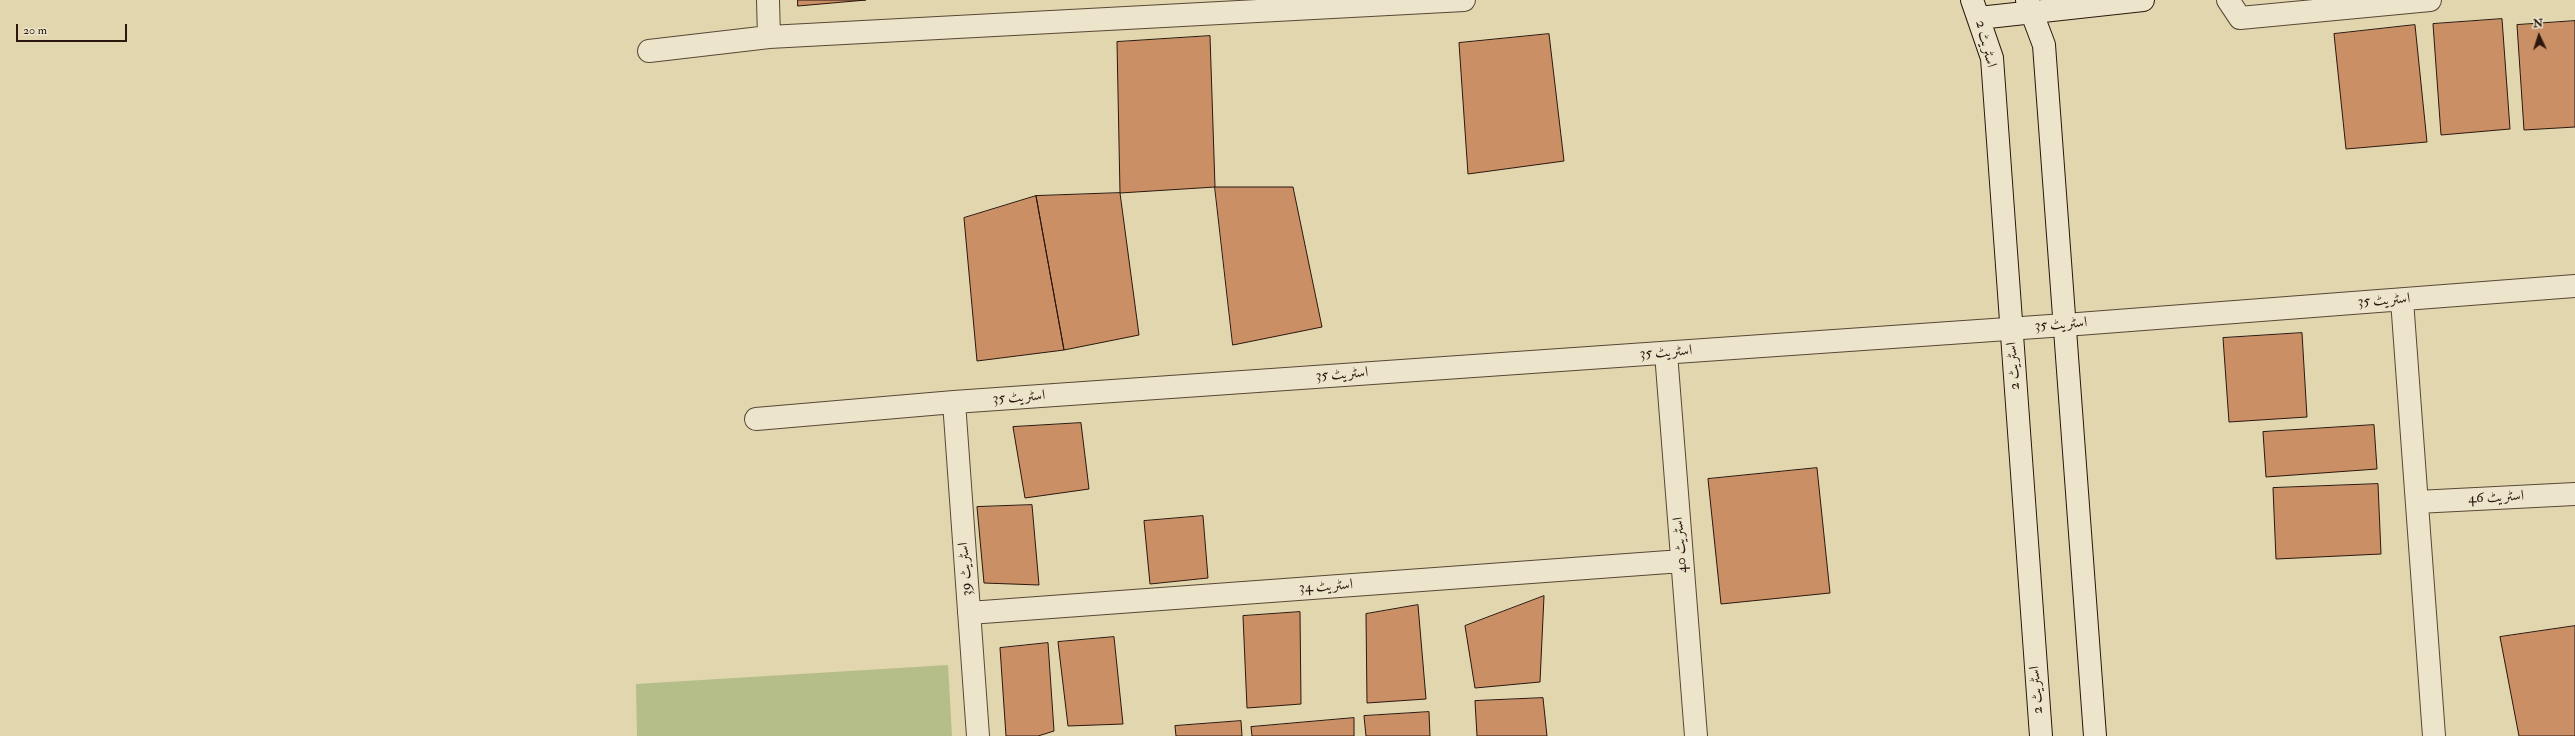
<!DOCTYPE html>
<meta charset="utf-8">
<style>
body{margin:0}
#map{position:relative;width:2575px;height:736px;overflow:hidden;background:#e2d6af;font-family:"IM FELL Double Pica",serif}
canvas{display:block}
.north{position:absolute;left:2519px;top:16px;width:40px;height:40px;-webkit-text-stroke:3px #ece4cb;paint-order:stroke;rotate:356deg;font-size:11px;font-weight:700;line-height:16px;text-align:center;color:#2b170e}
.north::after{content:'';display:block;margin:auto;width:14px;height:18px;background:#2b170e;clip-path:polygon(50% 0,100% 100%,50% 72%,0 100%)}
.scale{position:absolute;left:16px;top:24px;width:111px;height:18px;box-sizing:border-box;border:2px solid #2b170e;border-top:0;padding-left:5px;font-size:12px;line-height:14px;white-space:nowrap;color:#2b170e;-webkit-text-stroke:3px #ece4cb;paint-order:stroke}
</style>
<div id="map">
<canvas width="2575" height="736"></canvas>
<div class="north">N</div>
<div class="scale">20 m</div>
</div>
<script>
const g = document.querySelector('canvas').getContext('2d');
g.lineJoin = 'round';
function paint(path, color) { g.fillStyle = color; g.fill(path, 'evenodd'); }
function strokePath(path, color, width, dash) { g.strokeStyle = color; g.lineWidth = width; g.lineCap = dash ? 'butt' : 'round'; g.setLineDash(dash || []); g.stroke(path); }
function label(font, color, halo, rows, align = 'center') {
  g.font = font + ' "IM FELL Double Pica",Amiri,serif'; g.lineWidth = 3.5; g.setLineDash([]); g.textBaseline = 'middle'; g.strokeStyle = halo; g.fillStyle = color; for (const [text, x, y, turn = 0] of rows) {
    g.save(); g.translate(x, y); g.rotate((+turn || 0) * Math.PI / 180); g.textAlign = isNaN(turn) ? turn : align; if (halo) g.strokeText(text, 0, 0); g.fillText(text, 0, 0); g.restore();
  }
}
const green = new Path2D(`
 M948,665L952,736H637L636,684Z`);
const building = new Path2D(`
 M798,0H866L798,6Z
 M2502,19L2510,129L2441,135L2433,24Z
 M2575,21V127L2524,130L2517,25Z
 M2415,25L2427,142L2346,149L2334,34Z
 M1549,34L1564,161L1468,174L1459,43Z
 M1210,36L1215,187L1120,193L1117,42Z
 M1215,187H1293L1322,327L1233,345Z
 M1120,193L1139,335L1064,350L1036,196Z
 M1036,196L1064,350L977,361L964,218Z
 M2302,333L2307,417L2229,422L2223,338Z
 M1081,423L1089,489L1025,498L1013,427Z
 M2374,425L2377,469L2266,477L2263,432Z
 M1817,468L1830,593L1721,604L1708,479Z
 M2378,484L2381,554L2276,559L2273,488Z
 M1032,505L1039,585L984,583L977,507Z
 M1203,516L1208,578L1150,584L1144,521Z
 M1544,596L1540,682L1475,688L1465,626Z
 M1418,605L1426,699L1367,703L1366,614Z
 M1300,612L1301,704L1247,708L1243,616Z
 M2575,626V736H2519L2500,637Z
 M1114,637L1123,724L1068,726L1058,642Z
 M1048,643L1054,731L1038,736H1006L1000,648Z
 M1543,698L1547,736H1477L1475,701Z
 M1429,712L1430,736H1366L1364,716Z
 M1354,718V736H1252L1251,727Z
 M1241,721L1242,736H1176L1175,726Z`);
const street = new Path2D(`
 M768,0L769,37
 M2228,0L2240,18L2430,0
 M649,51L769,37L1464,0
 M2402,300L2434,736
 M1666,353L1696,736
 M954,402L978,736
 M756,419L954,402L2065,325L2575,286
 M2417,502L2575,494
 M969,613L1682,561`);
const secondary = new Path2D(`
 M1972,0L1992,58L2041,736
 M2027,0L2044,45L2095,736
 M1979,18L2143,0`);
const streetNames = [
 ["اسٹریٹ 2",1985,44,76],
 ["اسٹریٹ 35",2384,301,-4],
 ["اسٹریٹ 35",2061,325,-4],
 ["اسٹریٹ 35",1666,353,-4],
 ["اسٹریٹ 2",2014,366,-94],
 ["اسٹریٹ 35",1342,375,-4],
 ["اسٹریٹ 35",1019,398,-4],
 ["اسٹریٹ 46",2496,498,-3],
 ["اسٹریٹ 40",1681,545,-94],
 ["اسٹریٹ 39",966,569,-94],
 ["اسٹریٹ 34",1326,587,-4],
 ["اسٹریٹ 2",2037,690,-94]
];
paint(green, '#b5bd89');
paint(building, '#ca8f64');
strokePath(building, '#2b170e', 1);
strokePath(street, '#594736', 24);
strokePath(secondary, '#2b170e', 24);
strokePath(street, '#ece4cb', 22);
strokePath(secondary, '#ece4cb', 22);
label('15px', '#2b170e', '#ece4cb', streetNames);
</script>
